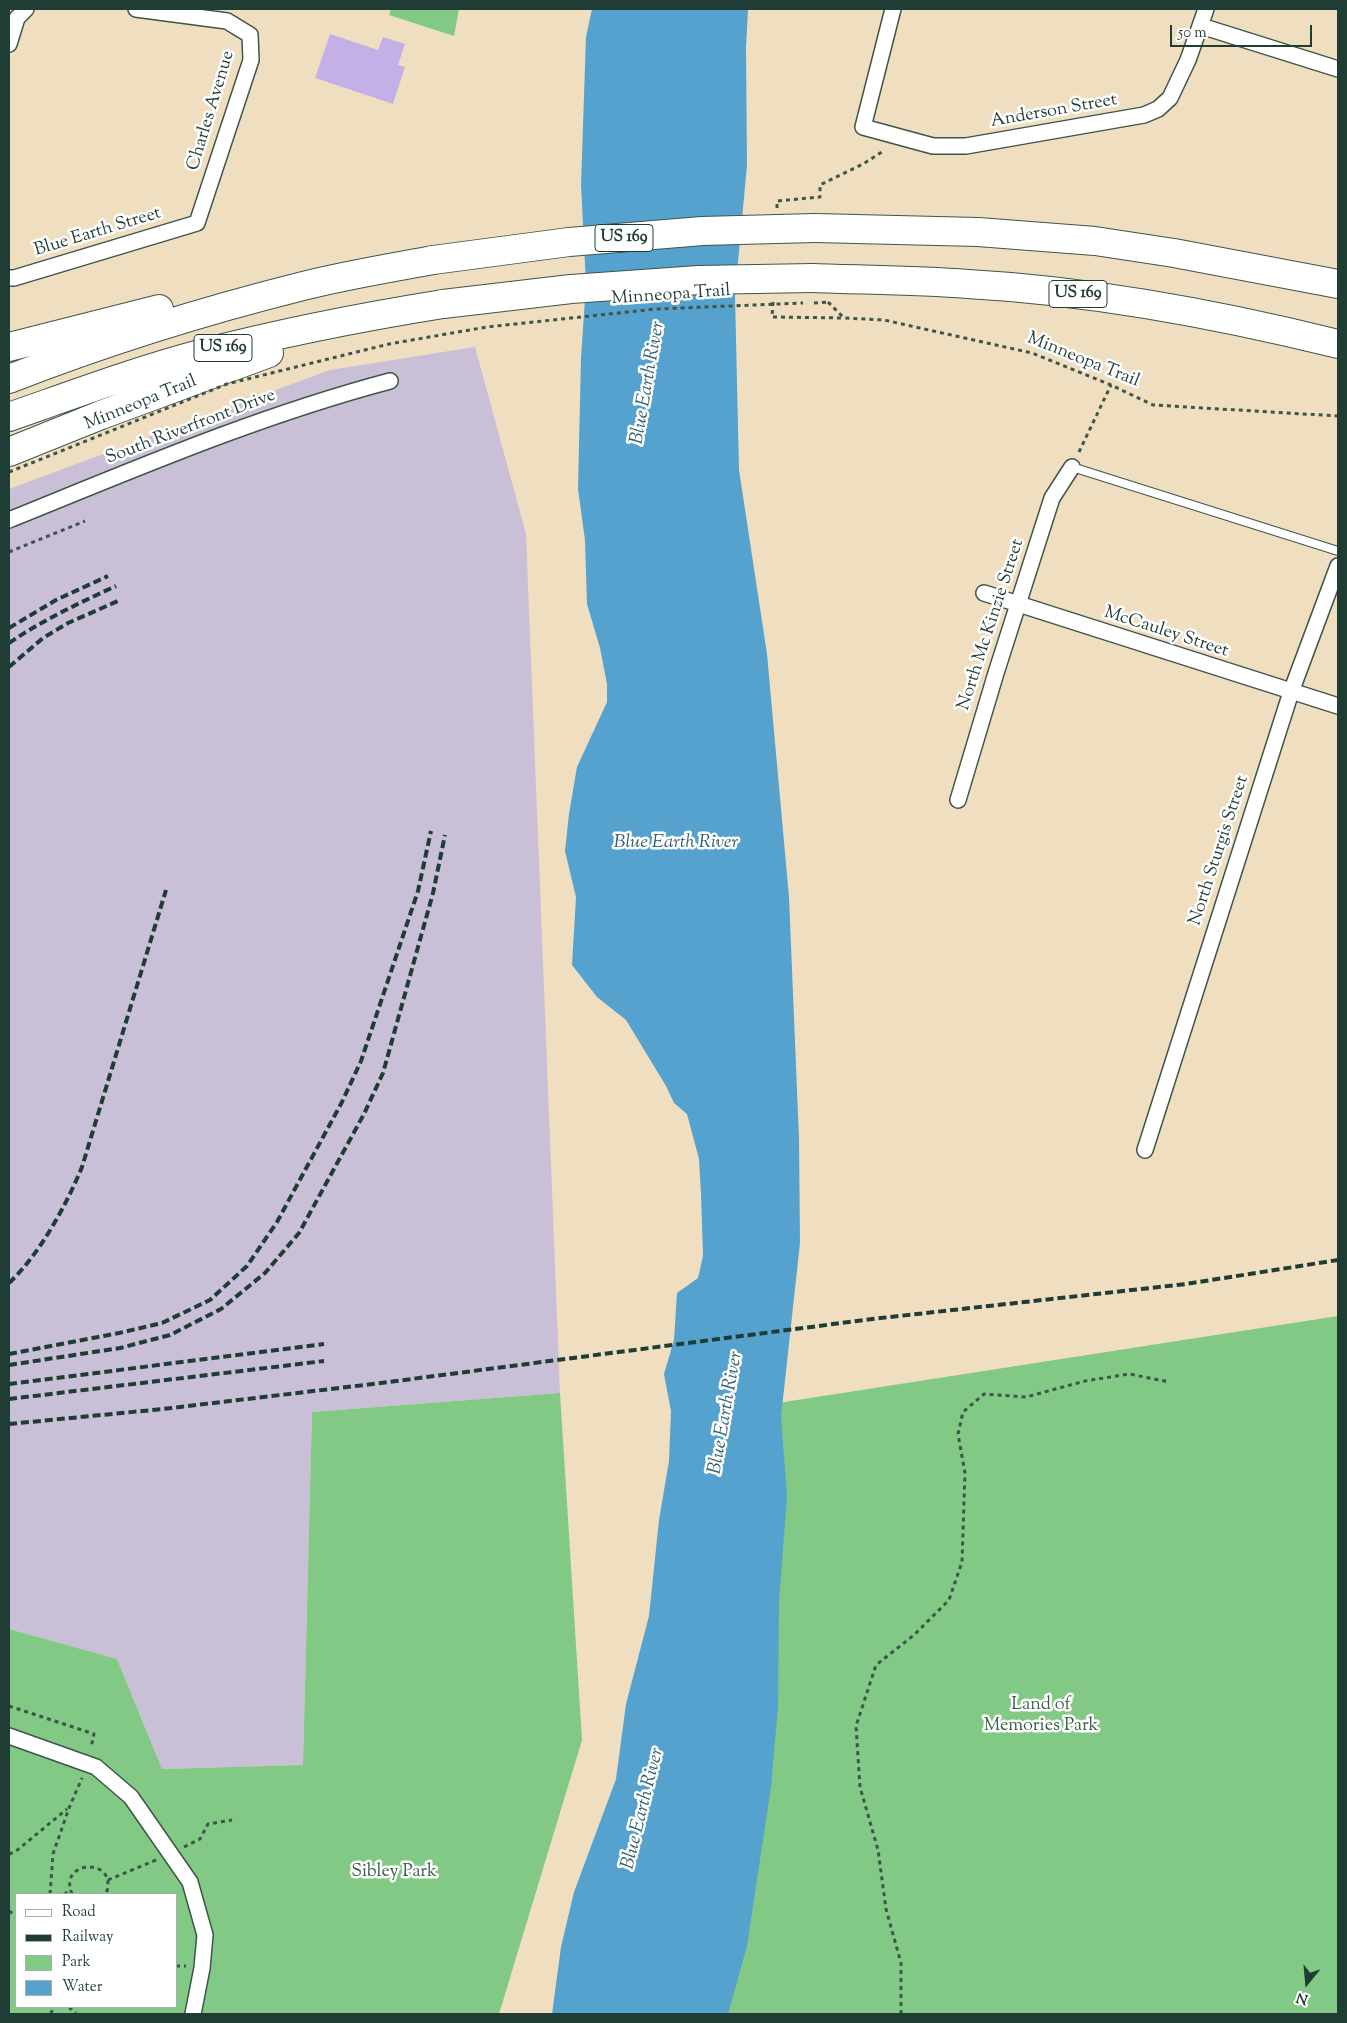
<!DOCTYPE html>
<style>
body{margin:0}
#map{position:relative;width:1347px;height:2023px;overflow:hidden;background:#f0dec0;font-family:"Sorts Mill Goudy",serif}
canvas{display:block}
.frame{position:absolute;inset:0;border:10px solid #1f3d34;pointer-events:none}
.legend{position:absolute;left:15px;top:1893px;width:162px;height:115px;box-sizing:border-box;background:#fff;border:1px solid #a5b1ae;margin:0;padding:6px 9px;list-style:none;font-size:15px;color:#1f3d34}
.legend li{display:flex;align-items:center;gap:10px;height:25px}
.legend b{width:25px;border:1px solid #a5b1ae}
.north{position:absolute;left:1282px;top:1958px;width:50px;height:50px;-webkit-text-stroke:4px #fff;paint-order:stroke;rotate:197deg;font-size:14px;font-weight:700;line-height:20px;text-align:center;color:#1f3d34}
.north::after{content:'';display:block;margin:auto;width:18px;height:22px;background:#1f3d34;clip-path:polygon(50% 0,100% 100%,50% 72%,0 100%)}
.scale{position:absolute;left:1170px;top:25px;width:142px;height:22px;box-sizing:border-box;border:2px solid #1f3d34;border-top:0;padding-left:6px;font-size:15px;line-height:18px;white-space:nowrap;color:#1f3d34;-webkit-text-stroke:4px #fff;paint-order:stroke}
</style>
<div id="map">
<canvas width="1347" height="2023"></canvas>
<div class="frame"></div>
<ul class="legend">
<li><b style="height:6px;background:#fff"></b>Road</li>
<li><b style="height:6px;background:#1f3d34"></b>Railway</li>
<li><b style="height:14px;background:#82c985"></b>Park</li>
<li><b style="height:14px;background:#55a2ce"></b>Water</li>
</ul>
<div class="north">N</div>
<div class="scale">50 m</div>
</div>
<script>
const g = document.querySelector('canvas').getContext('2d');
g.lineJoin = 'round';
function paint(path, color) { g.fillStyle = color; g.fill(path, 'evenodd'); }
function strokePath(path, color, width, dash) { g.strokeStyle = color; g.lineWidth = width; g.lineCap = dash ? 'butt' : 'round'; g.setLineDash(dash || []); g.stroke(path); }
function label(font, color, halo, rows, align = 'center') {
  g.font = font + ' "Sorts Mill Goudy",serif'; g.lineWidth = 5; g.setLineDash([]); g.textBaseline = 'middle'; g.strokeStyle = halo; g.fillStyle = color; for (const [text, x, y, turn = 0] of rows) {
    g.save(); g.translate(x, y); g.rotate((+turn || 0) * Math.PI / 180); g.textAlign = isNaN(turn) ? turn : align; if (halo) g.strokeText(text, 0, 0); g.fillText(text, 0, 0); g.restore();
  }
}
const industrial = new Path2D(`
 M475,347L526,534L560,1393L312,1412L303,1765L162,1769L117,1659L9,1629V489L330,370Z`);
const green = new Path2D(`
 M391,9H459L454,36L389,15Z
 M1338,1316V2014H723L765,1405Z
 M560,1393L582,1740L499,2014H9V1629L117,1659L162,1769L303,1765L312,1412ZM16,1894H176V2007H16Z`);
const water = new Path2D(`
 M592,9H748L746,48L747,165L735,295L739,470L767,654L789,897L799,1138L800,1243L781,1417L787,1496L779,1602L778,1707L771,1787L747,1946L728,2014H552L561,1947L574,1892L616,1779L626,1704L649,1616L659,1520L669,1461L671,1411L664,1374L674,1340L677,1293L698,1278L703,1256L701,1194L699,1159L687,1114L674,1103L666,1086L626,1020L597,997L572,965L576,897L565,851L569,814L577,767L607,702V684L600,648L587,604L585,540L578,489L581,358L586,284L581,185L586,37Z`);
const building = new Path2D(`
 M330,34L378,50L383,37L405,44L398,65L405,67L393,104L315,78Z`);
const path = new Path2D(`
 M777,208V201L820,197V185L863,164L885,150
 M773,302L772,317L844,318
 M828,302L844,318L884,320L1032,353L1111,385L1153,405L1338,416
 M1079,452L1111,385
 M9,552L85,521
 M9,1706L94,1734L91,1748
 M184,1847L200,1839L208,1824L232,1820
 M9,1854L15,1852L67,1809
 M108,1880L156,1860
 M50,1894L53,1854L69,1808L82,1778
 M64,1894L71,1891
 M72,1894C57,1859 120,1857 106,1894
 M9,1911L16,1916
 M176,1966H186
 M69,2007L76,2014
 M51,2014L53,2007
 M901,2014V1963L886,1909L878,1850L860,1787L856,1726L876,1665L914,1635L949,1600L962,1562L965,1473L958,1434L963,1412L984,1394L1026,1397L1085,1381L1129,1374L1170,1382`);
const service = new Path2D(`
 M1072,467L1338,551`);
const minor = new Path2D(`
 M893,9L863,127L933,146H966L1144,115L1158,109L1170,98L1188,60L1206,9
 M1201,26L1338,69
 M9,44L17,18L26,9
 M9,278H14L197,223L251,60L250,35L227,21L136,9
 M9,520C135,469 258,416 390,381
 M984,593L1338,706
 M958,800L996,673L1052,498L1072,467
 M1145,1150L1291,692L1338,566
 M9,1736L96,1767L131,1797L190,1882L205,1935L202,1968L193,2014`);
const motorway = new Path2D(`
 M815,228L978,232L1095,241L1174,253L1338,284
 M813,278C865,280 916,280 968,284C1093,291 1217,314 1338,344
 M9,347L159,309
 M9,379C104,342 203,311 303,286C346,275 390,268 433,260
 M9,417C72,395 136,371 200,354C280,333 362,317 443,304
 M9,452L101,415L269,353`);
const rail = new Path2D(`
 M9,628L56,600L108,576
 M9,643C43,620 79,603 116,586
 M9,667L43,638L68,623L118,601
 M9,1283C39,1255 66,1206 82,1167L166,890
 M9,1354L119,1333L162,1323L210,1300L247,1266L277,1222L342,1102L361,1061L418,891L431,831
 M9,1365L120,1348L170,1335L221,1309L265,1273L299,1233L364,1114L383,1073L433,893L445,835
 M9,1384L324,1344
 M9,1399L324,1361
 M9,1424L163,1409L381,1383L872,1319L1186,1284L1338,1260`);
const pathBridge = new Path2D(`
 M814,303L828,302
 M9,472L227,384L389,344L487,327L656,309L803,303`);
const motorwayBridge = new Path2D(`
 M433,260L569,242L702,231L815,228
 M443,304L571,289L699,280L813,278`);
const shields = [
 [624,238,58],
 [1078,294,58],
 [223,348,58]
];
const shieldNames = [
 ["US 169",624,238],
 ["US 169",1078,294],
 ["US 169",223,348]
];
const streetNames = [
 ["Charles Avenue",212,111,-73],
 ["Anderson Street",1054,112,-10],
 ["Blue Earth Street",98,233,-17],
 ["Minneopa Trail",671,296,-4],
 ["Minneopa Trail",1083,361,22],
 ["Minneopa Trail",141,404,-22],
 ["South Riverfront Drive",191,428,-21],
 ["North Mc Kinzie Street",992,625,-72],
 ["McCauley Street",1166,633,18],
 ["North Sturgis Street",1220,851,-72]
];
const parkNames = [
 ["Land of",1041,1706],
 ["Memories Park",1041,1727],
 ["Sibley Park",394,1873]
];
const waterNames = [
 ["Blue Earth River",649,383,-80],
 ["Blue Earth River",676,844],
 ["Blue Earth River",727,1413,-80],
 ["Blue Earth River",644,1809,-76]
];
paint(industrial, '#c9bfd7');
paint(green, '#82c985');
paint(water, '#55a2ce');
paint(building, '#c3b0e7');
strokePath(service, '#3e5549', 10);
strokePath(minor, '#3e5549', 18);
strokePath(motorway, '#3e5549', 30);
strokePath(path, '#3e5549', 3, [4, 4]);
strokePath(service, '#fff', 8);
strokePath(minor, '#fff', 15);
strokePath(motorway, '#fff', 28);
strokePath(rail, '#1f3d34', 4, [8, 4]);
strokePath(motorwayBridge, '#3e5549', 30, []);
strokePath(pathBridge, '#3e5549', 3, [4, 4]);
strokePath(motorwayBridge, '#fff', 28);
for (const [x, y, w] of shields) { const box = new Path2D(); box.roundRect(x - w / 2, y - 13.5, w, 27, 4); g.fillStyle = '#fff'; g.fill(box); strokePath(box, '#1f3d34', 1); }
label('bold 16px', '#1f3d34', null, shieldNames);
label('18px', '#1f3d34', '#fff', streetNames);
label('18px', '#386048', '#fff', parkNames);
label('italic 19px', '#32606a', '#fff', waterNames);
</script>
